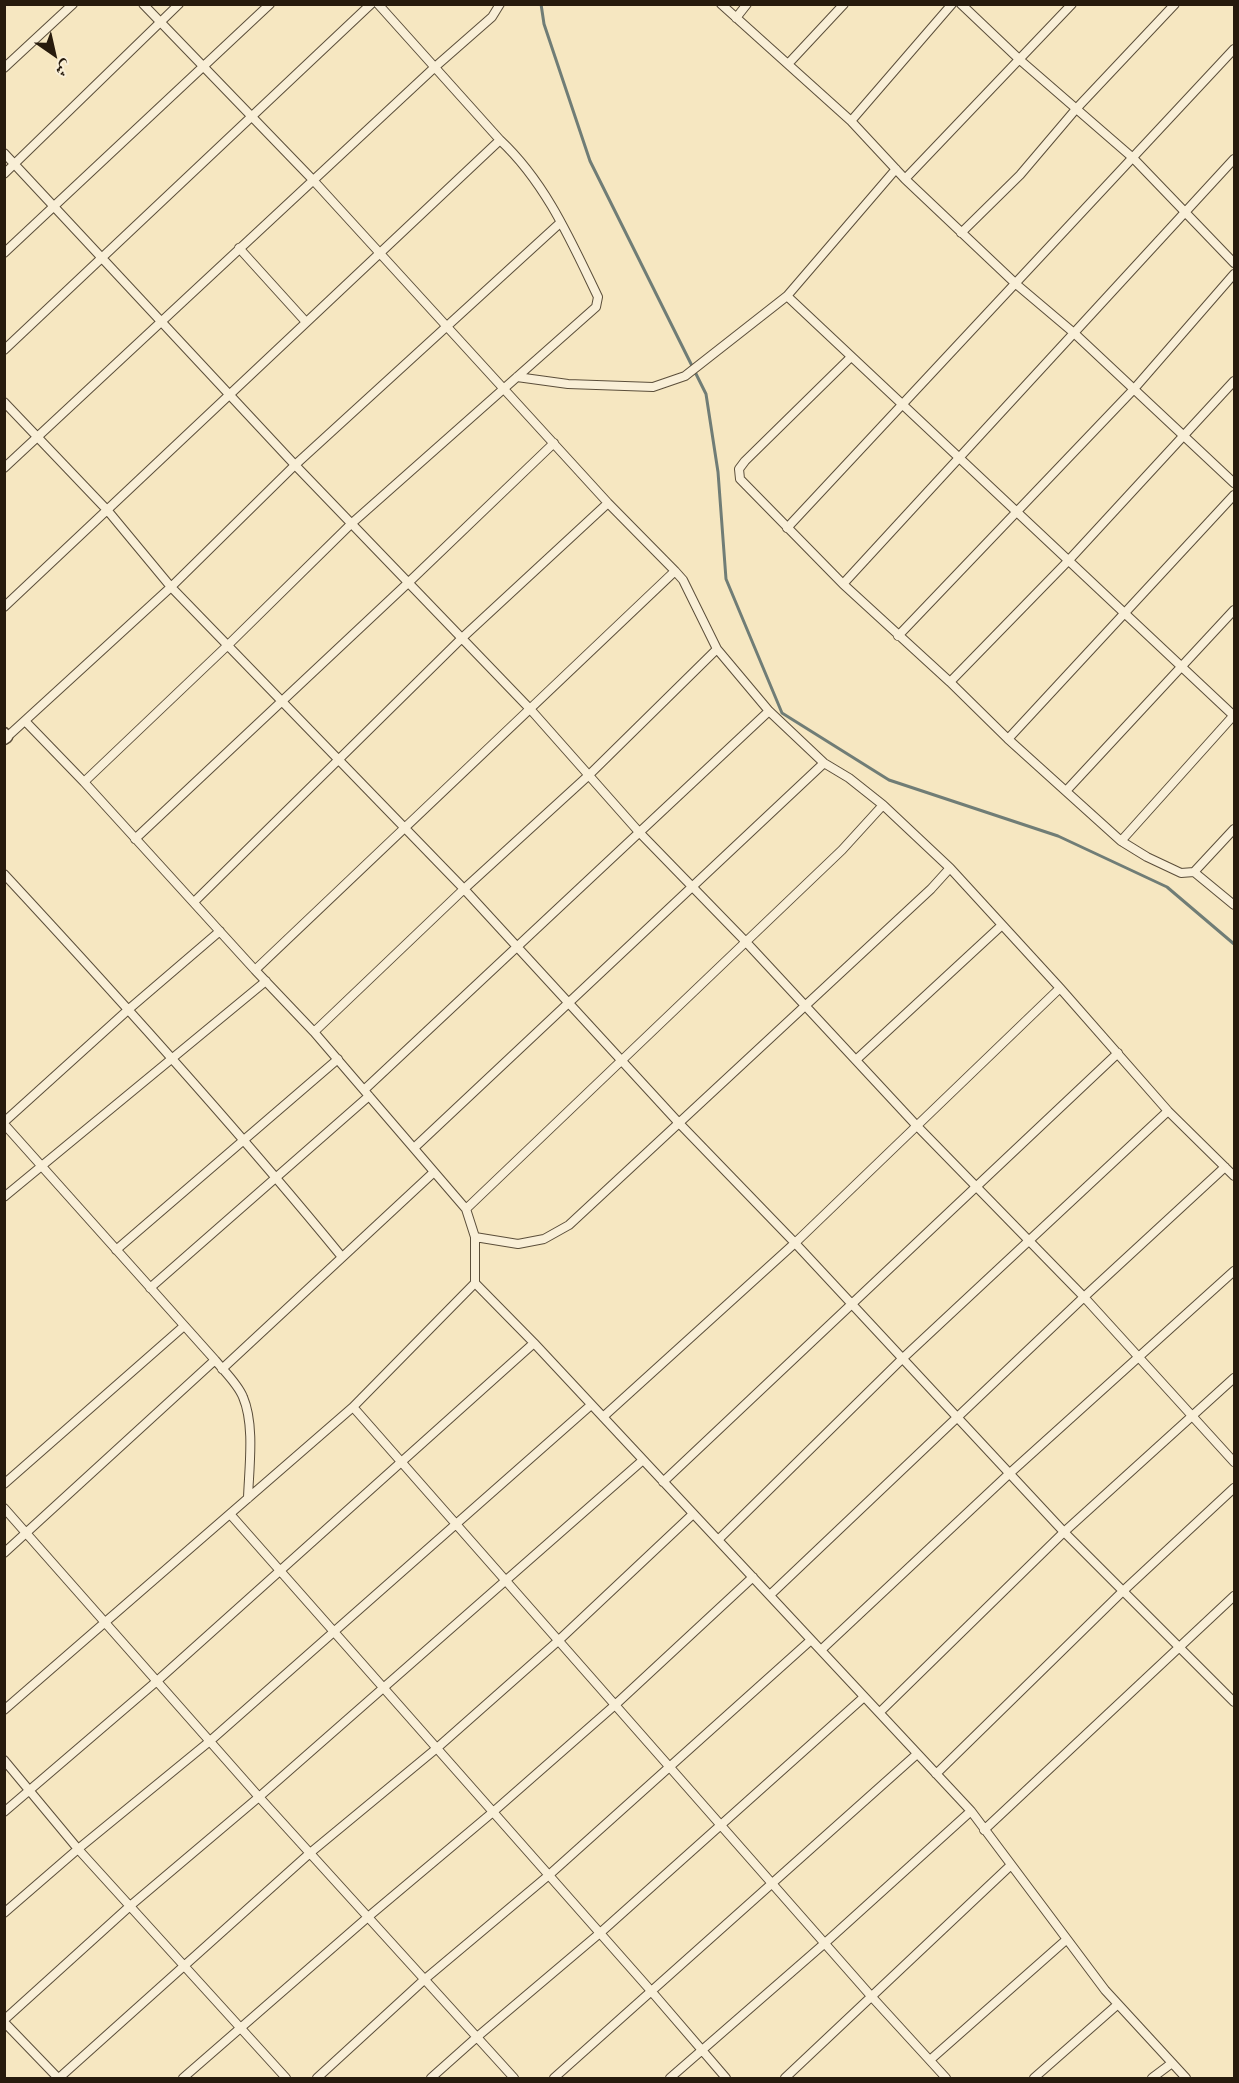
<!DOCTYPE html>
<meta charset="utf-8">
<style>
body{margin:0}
#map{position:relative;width:1239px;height:2083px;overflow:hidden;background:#f6e7c1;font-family:"Libre Caslon Text",Amiri,serif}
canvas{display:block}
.frame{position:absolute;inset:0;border:6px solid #271b0d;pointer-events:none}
.north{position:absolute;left:24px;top:24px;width:60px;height:60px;-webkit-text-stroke:4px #f9efd7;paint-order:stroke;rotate:146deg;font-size:16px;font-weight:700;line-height:24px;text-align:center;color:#271b0d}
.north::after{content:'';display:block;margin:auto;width:21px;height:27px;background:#271b0d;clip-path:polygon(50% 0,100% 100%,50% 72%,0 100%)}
</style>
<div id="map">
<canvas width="1239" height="2083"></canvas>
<div class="frame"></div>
<div class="north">ش</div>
</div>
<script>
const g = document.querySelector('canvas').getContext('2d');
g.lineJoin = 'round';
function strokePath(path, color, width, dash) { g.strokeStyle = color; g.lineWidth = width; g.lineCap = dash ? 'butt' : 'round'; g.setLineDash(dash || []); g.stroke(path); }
const stream = new Path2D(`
 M541,4L544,24L590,161L706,394L718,472L726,579L782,713L889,780L1058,836L1167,887L1234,944`);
const minor = new Path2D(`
 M143,4L313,180L608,503L675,571L683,580L717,649L769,711L824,763L849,778L883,805L950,868L1060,988L1168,1111L1234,1176
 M721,4L851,121L905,179L1016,284L1074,333L1234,483
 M961,4L1020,60L1133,158L1234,263
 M736,18L747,4
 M788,64L844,4
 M4,68L73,4
 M851,121L952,4
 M4,153L295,465L531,710L639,832L746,942L916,1125L1084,1297L1234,1462
 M4,174L179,4
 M905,179L1072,4
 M961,233L1020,175L1076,109L1175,4
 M239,248L306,322
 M4,253L270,4
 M787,296L1234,716
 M4,350L371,4
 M851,357L745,461L739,469L740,479L843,584L950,682L1008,739L1121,841L1147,857L1181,873L1194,872L1234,905
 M517,377L568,384L653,387L685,376L787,296L896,169
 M4,402L108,511L171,587L464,889L678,1122L795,1243L1064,1532L1234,1702
 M4,468L435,67L492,17L500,4
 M787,528L1234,49
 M843,584L1234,159
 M4,607L500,140
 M898,636L1134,389L1234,274
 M950,682L1069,560L1234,381
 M25,721L84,782L255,970L314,1032L466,1209L475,1237L518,1244L544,1239L569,1225L931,889L950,868
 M7,737L171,587L295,465L560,223
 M1008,739L1234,495
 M84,782L228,645L351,524L596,307L598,297C571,241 546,183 500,140L378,4
 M1066,791L1234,610
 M135,839L409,582L554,443
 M1121,841L1234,715
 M1194,872L1234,829
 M4,874C120,999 234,1125 342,1257
 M194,902L462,638L608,503
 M255,970L675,571
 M314,1032L464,889L589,775L717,649
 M857,1059L1002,925
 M364,1090L769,711
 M4,1122L129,1009L220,931
 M4,1124L215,1360C224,1371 238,1384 243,1397C255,1425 249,1468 248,1498
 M414,1148L824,763
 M4,1197L266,981
 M466,1209L842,850L883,805
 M116,1250L338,1059
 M475,1283L534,1343L971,1811L1105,1990L1186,2078
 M150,1288L369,1096
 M222,1369L434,1172
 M353,1407L871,1996L946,2078
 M603,1417L795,1243L1060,988
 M663,1482L1118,1053
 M4,1484L184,1326
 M4,1508L259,1797L514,2078
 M230,1514L652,1992L726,2078
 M718,1540L902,1359L1168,1111
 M4,1553L215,1360
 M770,1595L1084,1297L1225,1167
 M821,1650L1010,1473L1234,1271
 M4,1710L353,1407L475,1283V1237
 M880,1712L1064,1532L1234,1378
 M4,1760L78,1849L286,2078
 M936,1774L1122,1592L1234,1488
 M4,1812L157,1681L534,1343
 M984,1830L1234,1596
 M4,1913L78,1849L210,1741L591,1405
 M4,2020L130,1906L259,1797L643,1460
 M4,2022L58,2078
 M930,2060L1066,1940
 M59,2078L310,1853L437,1748L558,1641L693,1514
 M183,2078L368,1917L493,1812L615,1705L753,1577
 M317,2078L425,1979L549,1875L811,1640
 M431,2078L477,2037L600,1933L864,1697
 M554,2078L917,1754
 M670,2078L825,1943L971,1811
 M785,2078L1011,1865
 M1034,2078L1117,2005
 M1152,2078L1172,2063`);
const tertiary = new Path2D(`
 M4,733L7,737L4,739`);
strokePath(stream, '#707d76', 3);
strokePath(minor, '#5b4e3a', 10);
strokePath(tertiary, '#5b4e3a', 13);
strokePath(minor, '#f9efd7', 8);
strokePath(tertiary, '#f9efd7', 10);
</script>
